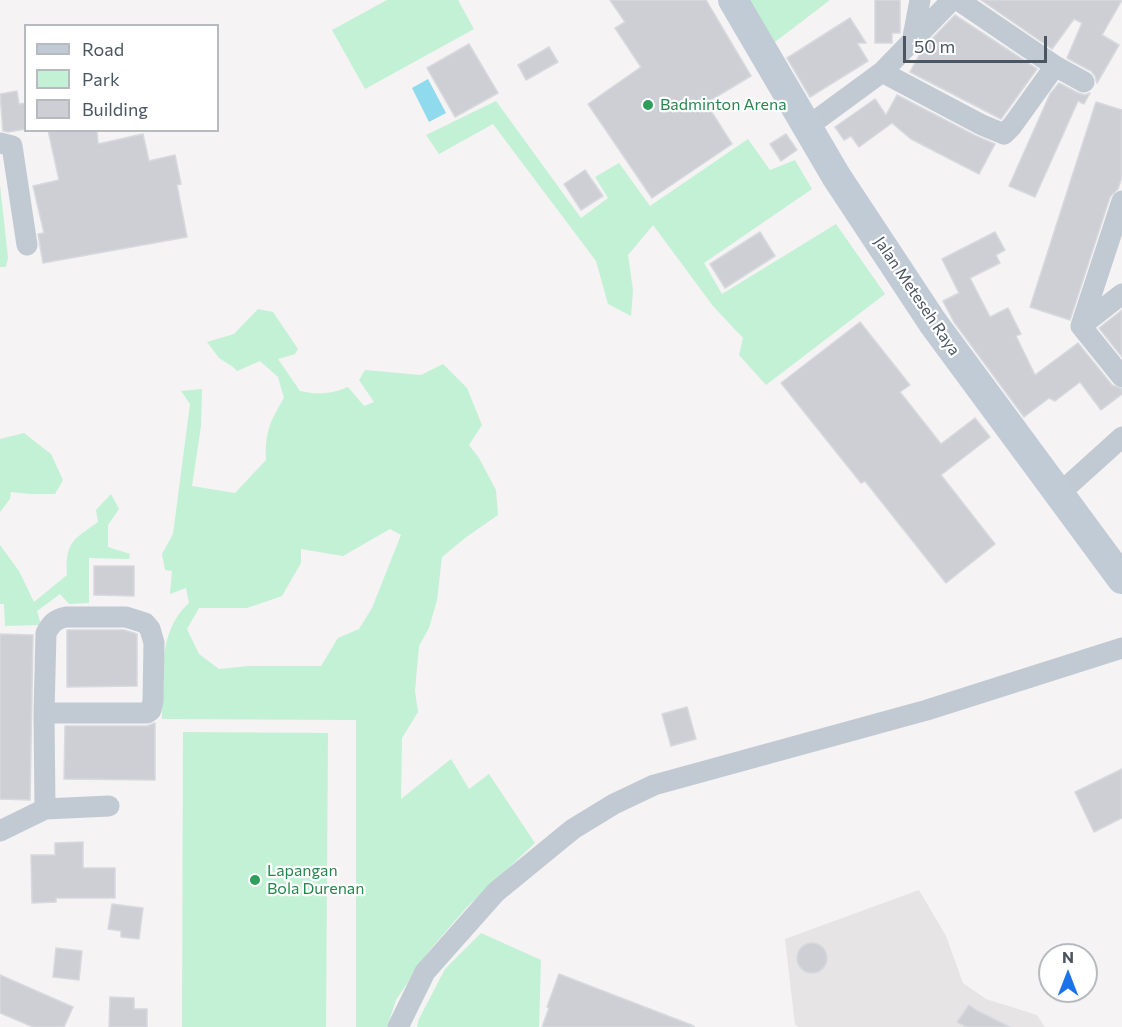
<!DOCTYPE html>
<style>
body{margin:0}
#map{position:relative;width:1122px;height:1027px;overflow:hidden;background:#f5f3f3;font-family:Commissioner,sans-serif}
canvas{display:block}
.legend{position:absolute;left:24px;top:24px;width:195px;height:108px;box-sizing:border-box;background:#fff;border:2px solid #b7bbc0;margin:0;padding:8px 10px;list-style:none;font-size:18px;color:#4a5661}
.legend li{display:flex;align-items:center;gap:12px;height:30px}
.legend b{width:30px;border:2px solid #b7bbc0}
.north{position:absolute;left:1038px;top:943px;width:60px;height:60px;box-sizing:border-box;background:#fff;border:2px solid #b7bbc0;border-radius:50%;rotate:0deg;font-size:16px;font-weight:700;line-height:24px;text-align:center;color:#4a5661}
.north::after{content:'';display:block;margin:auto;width:21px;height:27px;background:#1a73e8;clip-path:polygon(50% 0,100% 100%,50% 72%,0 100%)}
.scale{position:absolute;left:903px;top:36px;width:144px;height:27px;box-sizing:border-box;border:3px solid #4a5661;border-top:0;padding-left:8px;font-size:18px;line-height:21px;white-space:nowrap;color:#4a5661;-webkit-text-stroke:4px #fff;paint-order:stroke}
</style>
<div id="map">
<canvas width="1122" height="1027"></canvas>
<ul class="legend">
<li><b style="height:8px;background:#c1cbd6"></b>Road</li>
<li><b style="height:16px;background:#c3f1d5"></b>Park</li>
<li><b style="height:16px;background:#cdcfd5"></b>Building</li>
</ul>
<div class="north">N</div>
<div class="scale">50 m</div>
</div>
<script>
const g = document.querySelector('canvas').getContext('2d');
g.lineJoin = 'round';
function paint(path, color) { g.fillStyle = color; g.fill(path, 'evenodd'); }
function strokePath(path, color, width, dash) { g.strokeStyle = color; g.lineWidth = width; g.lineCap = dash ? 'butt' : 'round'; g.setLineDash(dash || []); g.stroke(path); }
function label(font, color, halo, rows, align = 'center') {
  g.font = font + ' Commissioner,sans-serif'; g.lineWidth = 4.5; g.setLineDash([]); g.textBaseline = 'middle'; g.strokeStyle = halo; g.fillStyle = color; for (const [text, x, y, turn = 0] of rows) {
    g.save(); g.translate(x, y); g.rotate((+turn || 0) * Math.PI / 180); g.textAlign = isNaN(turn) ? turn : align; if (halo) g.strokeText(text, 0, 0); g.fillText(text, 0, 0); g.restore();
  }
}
const education = new Path2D(`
 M919,890L946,936L963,983L986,999L1037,1015L1045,1027H799L795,1025L785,939Z`);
const green = new Path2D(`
 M387,0H458L474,29L365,89L332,30Z
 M749,0H830L771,45Z
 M496,101L581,218L608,198L595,177L619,163L650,206L748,139L770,170L795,160L812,189L704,263L722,294L836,224L885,294L766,385L739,355L743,338L713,306L653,225L628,255L633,290L631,316L608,304L596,261L493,124L439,154L426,135Z
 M0,185L8,258L6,267H0Z
 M258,309L273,312L298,349L295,354L278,359L300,391C318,395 331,394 348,387L364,406L374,402L359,380L365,370L421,375L443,364L467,388L482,425L469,445L479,458L496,490L498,515L465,538L442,557L437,600L429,628L419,646L415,691L418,712L402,738L401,799L451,759L469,789L489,774L535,843L467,907L428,952L396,1000L387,1027H356V720L162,719C163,680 157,631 189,603L186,588L170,594L172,571L165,570L162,554L173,534L190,404L181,391L202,389L201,426L192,486L235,493L266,460C265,431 270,422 284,398L278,377L260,361L237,371L233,367L219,358L207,342L234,334ZM390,529L401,535L372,608L359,629L338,638L321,666H249L219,669L199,654L187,629L199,608H247L282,596L301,563V549L343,556Z
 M24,433L51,454L63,480L55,494H30L11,492L10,499L0,512V439Z
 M111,494L119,509L108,525V547L130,554L129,559L89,558V603L69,604L60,594L37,611L41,625L5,626L4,604H0V545L19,571L34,602L67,575C65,542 73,540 98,522L96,510Z
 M183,732L328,733L326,1027H182Z
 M481,933L541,960L539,1027H417L419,1019L445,969Z`);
const water = new Path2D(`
 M428,79L446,113L429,122L412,88Z`);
const building = new Path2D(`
 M610,0H706L751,76L706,103L732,144L652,198L588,104L641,67L615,28L625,22Z
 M875,0H900V33H892V43H875Z
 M981,0H1122L1102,35L1119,45L1097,83L1095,76L1091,71L1067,58L1082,23L1074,19L1052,49Z
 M955,15L1037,69L1001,119L910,72L923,48Z
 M850,18L866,43H857L868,61L810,97L787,58Z
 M469,44L498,93L455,117L427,68Z
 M549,47L558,62L526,80L518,65Z
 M1059,83L1078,93L1085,95L1090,93L1084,104L1078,101L1035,197L1009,186L1050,94Z
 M17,91L19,104L26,103V129L8,132L3,131L0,94Z
 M897,95L976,136L995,144L979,174L911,139L892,123L859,147L851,136L844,140L835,127L875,99L886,115Z
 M1096,102L1122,110V177L1118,189L1110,197L1070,320L1030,307Z
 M48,130H97L98,144L143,134L149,161L175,155L181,184L177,185L187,237L43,263L38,234L44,233L33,186L59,180Z
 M786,134L797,150L781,161L770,144Z
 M585,170L603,196L581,210L564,184Z
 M760,232L775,256L725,288L710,264Z
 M995,232L1005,250L996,255L1000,263L970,278L990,317L1008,308L1021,334L1016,336L1035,375L1078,343L1112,385L1122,389V394L1101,410L1080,382L1055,401L1049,398L1024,417L954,322L943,301L959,293L942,259Z
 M1122,310V357L1099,328Z
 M860,322L910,385L900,392L941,444L975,418L990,437L941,475L995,544L946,583L865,481L861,483L781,383Z
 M94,566H134V596L94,595Z
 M67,630H124L137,634V686L67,687Z
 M0,634L33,635L30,800L0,799Z
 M687,707L696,739L671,746L662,714Z
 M155,723V780L64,779L65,726H147Z
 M1122,769V818L1094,832L1075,792Z
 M83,842V868H115V898H56V902L32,903L31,855H55V843Z
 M112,904L143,908L139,939L121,937V931L108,929Z
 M797 958a15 15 0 1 1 30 0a15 15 0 1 1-30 0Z
 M56,948L82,951L79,980L53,977Z
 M559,974L694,1026V1027H542L549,1008L547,1007Z
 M0,975L73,1007L64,1027H33L0,1013Z
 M110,997L134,998V1009H147V1027H109Z
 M969,1005L976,1010L1010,1027H966L957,1022Z`);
const minor = new Path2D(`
 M958,0L1055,66L1084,82
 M912,42L920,0
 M882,72L982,125L1004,134L1012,126L1055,66
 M807,127L882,72L952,0
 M0,143L12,146L27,245
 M1122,201L1081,326L1122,377
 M1081,326L1122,294
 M1060,493L1122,437
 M44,713H147L151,710L153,701L154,643L150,629L145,623L126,617H66C55,619 51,624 46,633L44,713L45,809
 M0,831L45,809L109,806
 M398,1027L425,972L496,892L573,829L614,804L654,785L927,710L1122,648`);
const secondary = new Path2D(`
 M733,0L836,176L933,323L1122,579`);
const markers = [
 [648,105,6,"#2e9e5b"],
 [255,880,6,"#2e9e5b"]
];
const leisureNames = [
 ["Badminton Arena",660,105],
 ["Lapangan",267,871],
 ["Bola Durenan",267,889]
];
const streetNames = [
 ["Jalan Meteseh Raya",917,296,56]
];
paint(education, '#e6e4e5');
paint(green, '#c3f1d5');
paint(water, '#90daee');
paint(building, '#cdcfd5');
strokePath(building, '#d7d9de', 1.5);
strokePath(minor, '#c1cad2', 21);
strokePath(secondary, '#c1cbd6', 30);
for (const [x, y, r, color] of markers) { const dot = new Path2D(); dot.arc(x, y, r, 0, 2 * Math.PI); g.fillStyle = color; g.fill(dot); strokePath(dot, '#fff', 2); }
label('16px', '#27864d', '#fff', leisureNames, 'left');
label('16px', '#4a5661', '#fff', streetNames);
</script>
